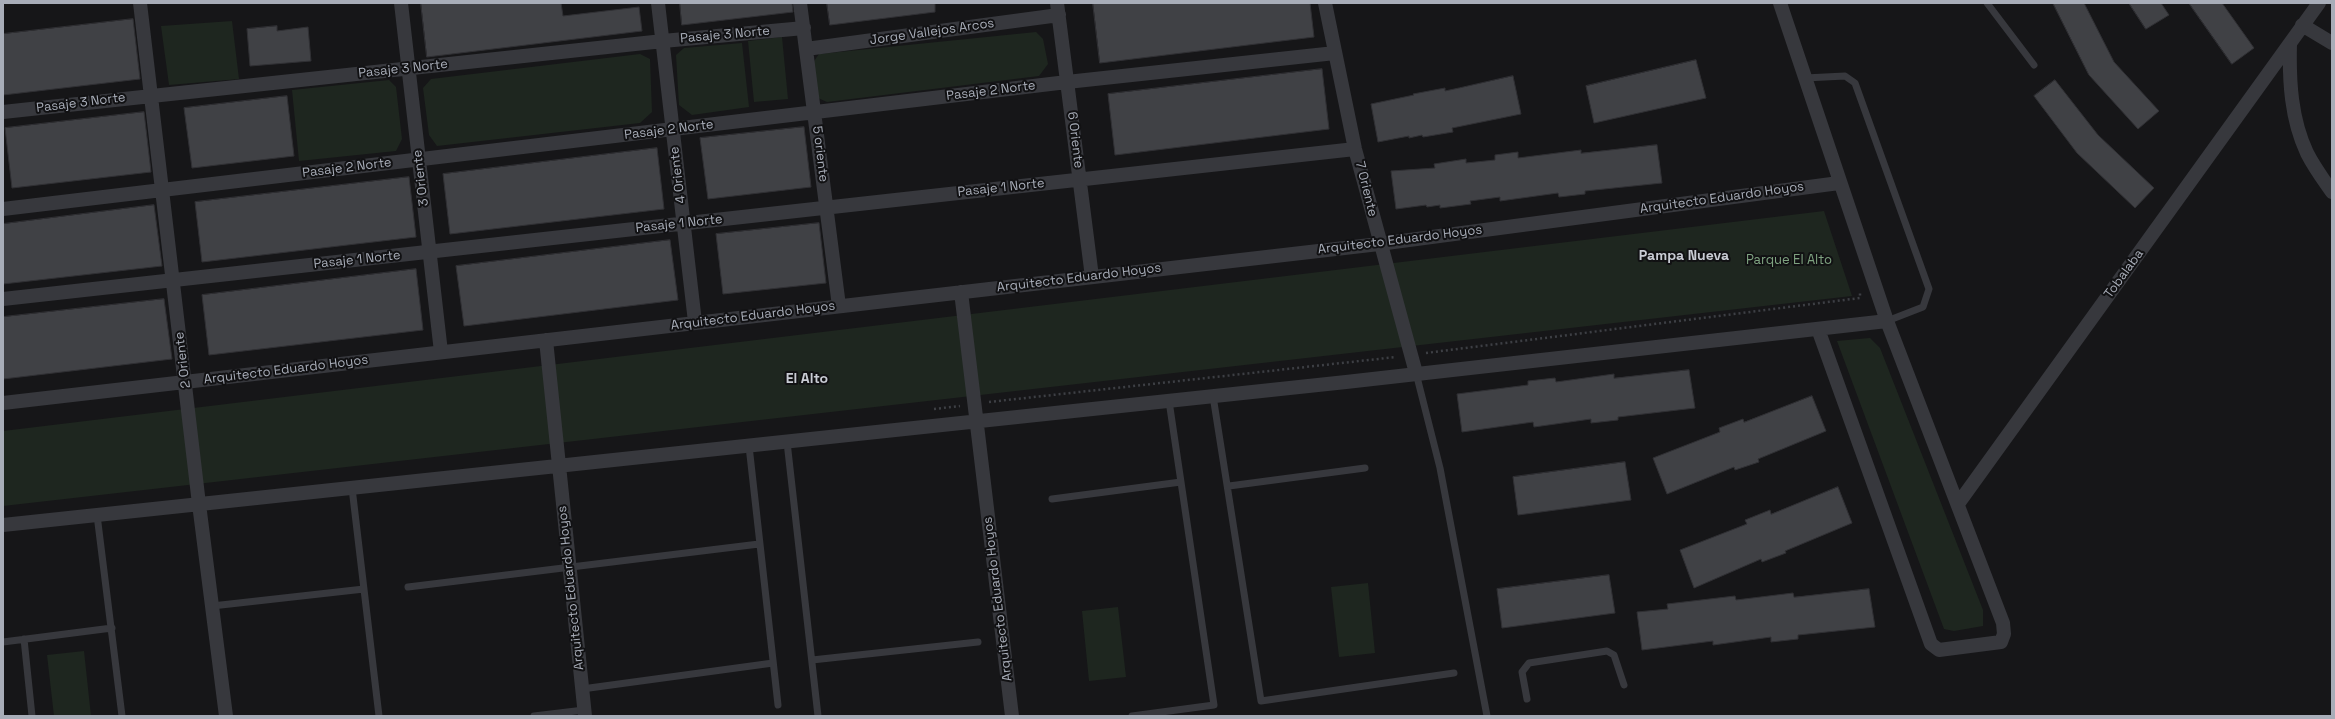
<!DOCTYPE html>
<style>
body{margin:0}
#map{position:relative;width:2335px;height:719px;overflow:hidden;background:#161618;font-family:"Space Grotesk",sans-serif}
canvas{display:block}
.frame{position:absolute;inset:0;border:4px solid #a8adb8;pointer-events:none}
</style>
<div id="map">
<canvas width="2335" height="719"></canvas>
<div class="frame"></div>
</div>
<script>
const g = document.querySelector('canvas').getContext('2d');
g.lineJoin = 'round';
function paint(path, color) { g.fillStyle = color; g.fill(path, 'evenodd'); }
function strokePath(path, color, width, dash) { g.strokeStyle = color; g.lineWidth = width; g.lineCap = dash ? 'butt' : 'round'; g.setLineDash(dash || []); g.stroke(path); }
function label(font, color, halo, rows, align = 'center') {
  g.font = font + ' "Space Grotesk",sans-serif'; g.lineWidth = 4; g.setLineDash([]); g.textBaseline = 'middle'; g.strokeStyle = halo; g.fillStyle = color; for (const [text, x, y, turn = 0] of rows) {
    g.save(); g.translate(x, y); g.rotate((+turn || 0) * Math.PI / 180); g.textAlign = isNaN(turn) ? turn : align; if (halo) g.strokeText(text, 0, 0); g.fillText(text, 0, 0); g.restore();
  }
}
const green = new Path2D(`
 M232,21L239,79L169,85L161,26Z
 M1036,32L1043,39L1048,64L1039,76L827,102L818,98L812,64L819,54Z
 M782,37L788,99L754,102L748,41Z
 M742,43L749,107L692,115L679,105L676,55L684,48Z
 M640,54L650,59L652,112L640,123L437,146L429,135L423,88L431,79Z
 M389,80L396,87L402,139L396,151L299,161L292,90Z
 M1824,211L1852,296L3,506V431Z
 M1870,338L1880,348L1983,610V626L1954,631L1944,629L1837,341Z
 M1368,583L1375,653L1339,657L1331,587Z
 M1118,607L1126,677L1089,681L1082,611Z
 M84,651L91,716H54L47,655Z`);
const building = new Path2D(`
 M421,3H561L563,16L639,7L642,31L427,57Z
 M680,3H792L793,12L682,25Z
 M827,3H935V12L830,25Z
 M1093,3H1310L1314,37L1100,63Z
 M2053,3H2084L2114,62L2159,111L2138,129L2089,75Z
 M2129,3H2161L2169,15L2146,29Z
 M2189,3H2222L2254,48L2232,64Z
 M133,19L140,79L3,95V34Z
 M277,26V31L308,27L311,61L250,66L247,29Z
 M1696,60L1706,98L1594,123L1586,86Z
 M1322,69L1329,129L1115,155L1108,94Z
 M1513,76L1521,114L1452,128L1453,132L1423,137L1422,135L1409,138V136L1378,142L1371,104L1414,95L1413,94L1445,88V91L1459,88Z
 M2055,80L2098,135L2154,188L2135,208L2077,153L2034,96Z
 M287,96L294,156L192,168L184,108Z
 M144,112L151,172L12,188L5,128Z
 M804,127L811,187L708,199L700,138Z
 M1657,145L1662,183L1585,191V194L1559,197L1558,193L1500,201V197L1470,201L1471,204L1440,208V205L1427,207L1426,205L1396,209L1391,171L1435,168L1434,164L1466,159V163L1495,160V155L1518,152V158L1581,150V153Z
 M657,148L664,209L450,234L443,174Z
 M409,177L416,237L202,262L195,202Z
 M154,205L162,266L3,284V224Z
 M819,223L826,283L723,294L716,234Z
 M670,240L678,300L464,326L456,266Z
 M416,269L423,330L209,355L202,295Z
 M164,299L172,359L3,379V317Z
 M1689,370L1695,408L1618,417V420L1591,423V419L1534,427L1533,422L1462,432L1457,394L1528,385V381L1555,378L1556,382L1614,374V378Z
 M1812,396L1826,431L1758,459L1759,462L1735,470L1734,467L1667,494L1653,458L1720,432L1719,428L1743,419L1744,422Z
 M1625,462L1631,500L1518,515L1513,477Z
 M1838,487L1852,523L1785,551L1786,553L1762,562L1761,559L1694,588L1680,550L1747,524L1745,520L1770,510L1771,514Z
 M1609,575L1615,613L1502,628L1497,589Z
 M1869,589L1875,627L1798,635V639L1771,642V637L1713,645V641L1642,650L1637,612L1668,609L1667,604L1735,596L1736,600L1793,593L1794,597Z`);
const path = new Path2D(`
 M1426,353L1860,298V292
 M989,402L1396,357
 M934,409L960,406`);
const lane = new Path2D(`
 M1987,3L2034,65
 M1805,78L1845,76L1855,83L1929,289L1923,307L1887,321
 M1416,373L1440,468L1487,716
 M1213,396L1261,701L1454,673
 M787,442L818,716
 M749,446L778,705
 M1229,486L1365,468
 M352,488L379,716
 M1052,499L1181,482
 M97,515L122,716
 M408,587L759,544
 M212,606L364,589
 M24,639L32,716
 M3,642L112,628
 M812,660L978,642
 M582,689L773,663
 M1527,699L1522,672L1529,663L1607,651L1614,655L1624,685
 M534,716L584,710
 M1132,716L1214,705L1169,401`);
const street = new Path2D(`
 M140,3L199,504L226,716
 M401,3L441,352
 M658,3L695,322
 M800,3L839,306
 M1057,3L1092,277
 M1325,3L1355,149L1416,373
 M1780,3L1887,321L2003,623L2004,634L2001,642L1939,650L1931,644L1818,329
 M2302,25L2332,43
 M2290,44C2289,81 2291,119 2307,153C2314,167 2323,179 2332,192
 M806,49L1059,15
 M3,112L663,41L804,28
 M3,209L1067,82L1335,53
 M961,292L1012,716
 M3,299L1355,149
 M546,340L585,716
 M3,403L1379,244L1839,183
 M1958,504L2319,3
 M3,525L1346,382L1887,321`);
const streetNames = [
 ["Jorge Vallejos Arcos",932,32,-8],
 ["Pasaje 3 Norte",725,35,-5],
 ["Pasaje 3 Norte",403,69,-6],
 ["Pasaje 2 Norte",991,91,-7],
 ["Pasaje 3 Norte",81,103,-7],
 ["Pasaje 2 Norte",669,130,-7],
 ["6 Oriente",1075,140,83],
 ["5 oriente",820,154,83],
 ["Pasaje 2 Norte",347,168,-7],
 ["4 Oriente",678,175,-97],
 ["3 Oriente",421,178,-97],
 ["Pasaje 1 Norte",1001,188,-6],
 ["7 Oriente",1366,189,76],
 ["Arquitecto Eduardo Hoyos",1722,198,-8],
 ["Pasaje 1 Norte",679,224,-6],
 ["Arquitecto Eduardo Hoyos",1400,240,-7],
 ["Pasaje 1 Norte",357,260,-6],
 ["Tobalaba",2124,274,-54],
 ["Arquitecto Eduardo Hoyos",1079,278,-7],
 ["Arquitecto Eduardo Hoyos",753,316,-7],
 ["2 Oriente",183,360,-97],
 ["Arquitecto Eduardo Hoyos",286,370,-7],
 ["Arquitecto Eduardo Hoyos",571,588,-96],
 ["Arquitecto Eduardo Hoyos",998,599,-97]
];
const parkNames = [
 ["Parque El Alto",1789,260]
];
const neighbourhoodNames = [
 ["Pampa Nueva",1684,256],
 ["El Alto",807,379]
];
paint(green, '#1e261f');
paint(building, '#404145');
strokePath(building, '#303034', 1);
strokePath(path, '#3d3f44', 2.5, [2, 3]);
strokePath(lane, '#37383d', 7);
strokePath(street, '#37383d', 14);
label('13px', '#a8adb8', '#111113', streetNames);
label('13px', '#7fa381', '#111113', parkNames);
label('bold 14px', '#c9ccd4', '#111113', neighbourhoodNames);
</script>
